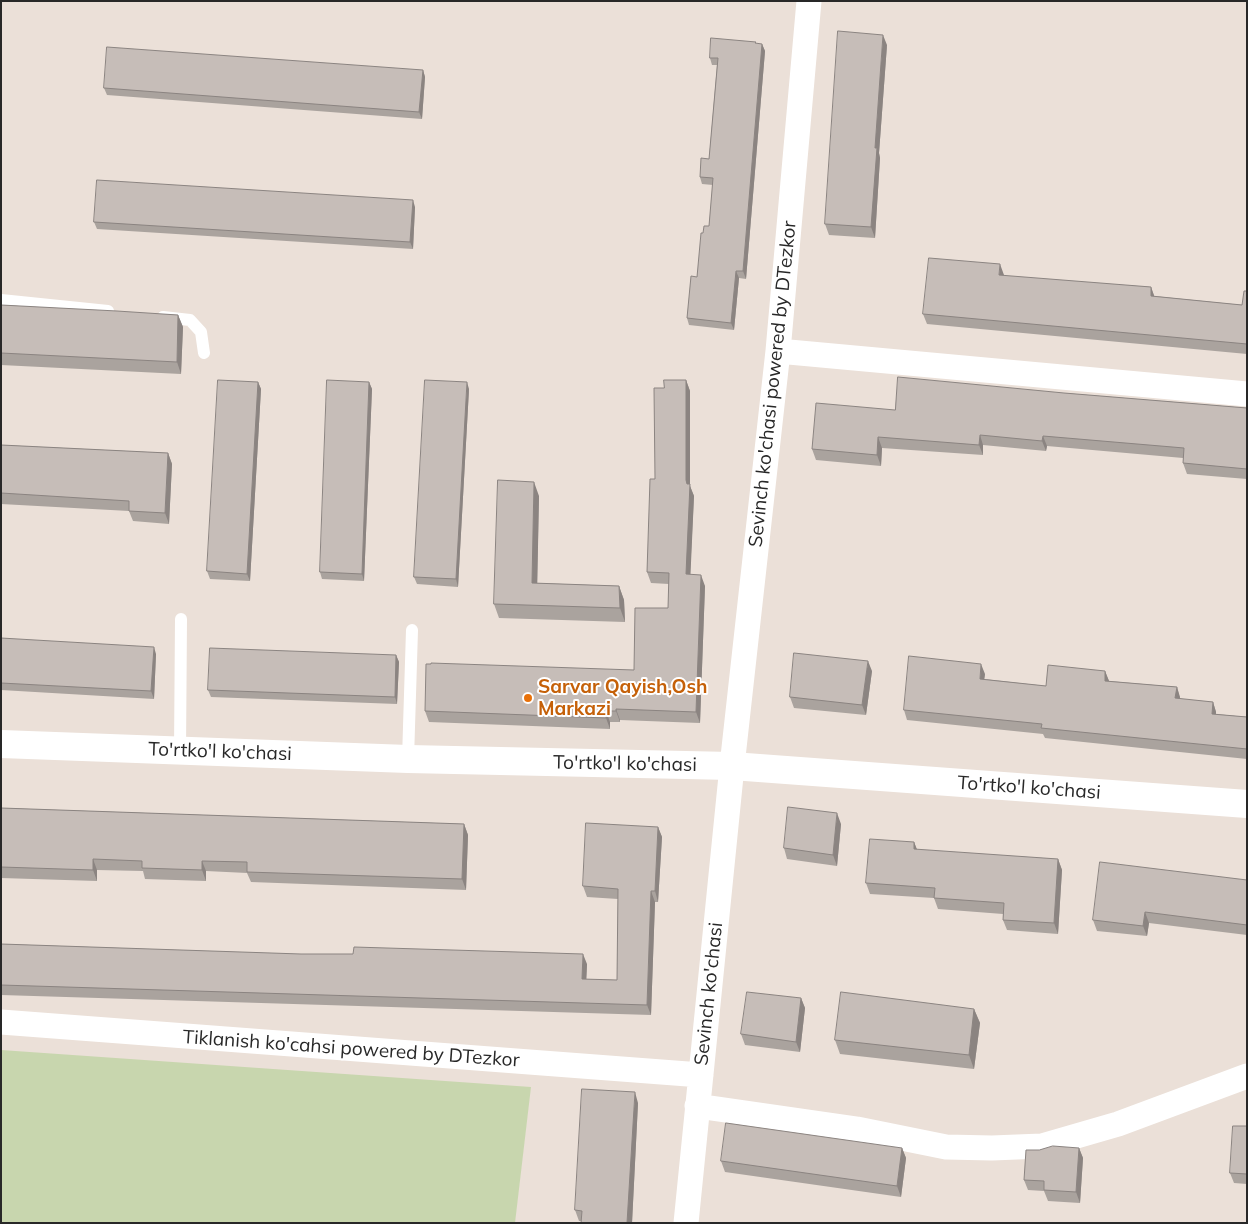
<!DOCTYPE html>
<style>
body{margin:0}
#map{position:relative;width:1248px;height:1224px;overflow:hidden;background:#ebe0d8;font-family:Mulish,sans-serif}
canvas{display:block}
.frame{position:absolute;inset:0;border:2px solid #282828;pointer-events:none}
</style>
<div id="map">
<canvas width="1248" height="1224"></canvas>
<div class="frame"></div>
</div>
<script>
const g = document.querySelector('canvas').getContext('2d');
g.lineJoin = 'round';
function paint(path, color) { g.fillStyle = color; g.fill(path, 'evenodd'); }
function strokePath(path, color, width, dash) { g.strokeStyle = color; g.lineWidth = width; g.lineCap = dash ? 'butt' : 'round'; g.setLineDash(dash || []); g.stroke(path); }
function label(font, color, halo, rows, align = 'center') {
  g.font = font + ' Mulish,sans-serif'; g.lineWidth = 4; g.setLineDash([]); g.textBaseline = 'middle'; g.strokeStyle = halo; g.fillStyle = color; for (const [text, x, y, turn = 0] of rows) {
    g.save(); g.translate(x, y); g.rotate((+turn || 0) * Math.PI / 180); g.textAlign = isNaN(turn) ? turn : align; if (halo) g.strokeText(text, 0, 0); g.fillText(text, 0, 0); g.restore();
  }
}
const cemetery = new Path2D(`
 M1,1050L531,1087L515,1223H1Z`);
const lane = new Path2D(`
 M1,300L108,311
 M163,317L190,320L201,332L204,353
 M180,751L181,619
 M408,759L412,630`);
const street = new Path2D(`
 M778,351L1247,394
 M1,1022L701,1075
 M697,1106L857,1129L946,1147L992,1148L1042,1146L1118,1124L1247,1076
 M686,1223L732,766L778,351L809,1`);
const secondary = new Path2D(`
 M1,744L408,759L732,766L1247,804`);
const wall = new Path2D(`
 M756,44H762L765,51L746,279L739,278L734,330L689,325L687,318L697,277L703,233L709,226L713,185L702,184L700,177L709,159L717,65H712L710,58Z
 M887,45L879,153L880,158L875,238L829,235L825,224Z
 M423,70L425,77L422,119L107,95L104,88Z
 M415,207L413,249L97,229L94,222Z
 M1004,275V276L1151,287L1154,296L1242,305L1247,291V354L927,324L923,314Z
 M1,305L178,315L183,327L181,374L1,365Z
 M686,380L690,391V486L694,496L690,574L705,586L700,723L620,720V722H610V729L429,722L425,711L634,670L668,608L669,584L651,583L647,572L655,479L664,388Z
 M258,382L261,389L250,581L210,579L207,571Z
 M369,382L372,389L364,581L322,579L320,572Z
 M469,389L458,587L417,584L414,577Z
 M1064,393L1247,408V479L1187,474L1183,463V458L1047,446L1046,451L983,445V455L882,448L881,466L816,460L812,449L895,410Z
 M1,445L168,453L172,464L169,524L133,521L129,511L1,504Z
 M539,496L537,583L619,586L624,600L625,622L499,618L494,604Z
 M1,638L156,654L154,699L1,690Z
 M396,655L399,662L397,704L211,697L208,690Z
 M872,671L866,715L794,708L790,697Z
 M1105,671L1109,681L1177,687L1180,699L1213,702L1216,712V714L1247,717V759L1045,738L1043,734L907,720L904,710L985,674L984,679L1046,686Z
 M1,808L464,824L468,835L466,890L251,882L247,873L206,871V881L145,879L143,871L97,870V881L1,878Z
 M841,824L837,866L787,859L784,848Z
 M658,827L662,837L658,902H655L651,1015L1,995V944L587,964L586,979L617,980L618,899L587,897L583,886Z
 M914,842L917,850L1058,859L1062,870L1058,934L1007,930L1003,920V914L938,909L934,898L870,894L866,883Z
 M1247,880V935L1149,923L1147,936L1097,931L1093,920Z
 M801,998L805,1008L800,1052L745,1045L741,1034Z
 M974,1009L980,1023L974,1069L840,1054L835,1040Z
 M638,1103L632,1223H581V1221H579L575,1210Z
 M1247,1126V1184L1234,1183L1230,1173Z
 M902,1148L906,1158L901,1197L725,1172L721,1161Z
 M1079,1148L1083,1158L1080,1203L1048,1201L1044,1191L1028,1190L1024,1180Z`);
const shadedWall = new Path2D(`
 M883,35L887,45L879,153L880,158L875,238L871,227L875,148Z
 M762,44L765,51L746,279L743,271Z
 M423,70L425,77L422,119L419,112Z
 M413,200L415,207L413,249L410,242Z
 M1000,264L1004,275L1003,286L999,275Z
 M736,271L739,278L734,330L731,323Z
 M1151,287L1155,298L1151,296Z
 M178,315L183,327L181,374L177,362Z
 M686,380L690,391V486L694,496L690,585L686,574Z
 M258,382L261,389L250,581L247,574Z
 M369,382L372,389L364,581L362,574Z
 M467,382L469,389L458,587L456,579Z
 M980,435L983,445V455L979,445Z
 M1043,436L1047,446L1046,451L1042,441Z
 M878,437L882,448L881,466L877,455Z
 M168,453L172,464L169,524L165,513Z
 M534,482L539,496L537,597L532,583Z
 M701,575L705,586L700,723L696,712Z
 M619,586L624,600L625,622L620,608Z
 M154,647L156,654L154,699L151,691Z
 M396,655L399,662L397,704L395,697Z
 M868,661L872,671L866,715L862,705Z
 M981,664L985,674L983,689L980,679Z
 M1105,671L1109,681H1105Z
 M1177,687L1180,697L1179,708L1175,698Z
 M1213,702L1216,712L1215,724L1212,714Z
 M616,709L620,720V722L616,711Z
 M606,711L610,722V729L606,718Z
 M837,813L841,824L837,866L833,855Z
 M464,824L468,835L466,890L462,879Z
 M658,827L662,837L658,902L655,891Z
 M914,842L918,852L914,849Z
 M93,859L97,870V881L93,870Z
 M1058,859L1062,870L1058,934L1054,923Z
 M202,861L206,871V881L202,870Z
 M651,891L655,902L651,1015L647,1005Z
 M1145,912L1149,923L1147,936L1143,926Z
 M583,954L587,964L586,989L582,979Z
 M801,998L805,1008L800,1052L796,1042Z
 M974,1009L980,1023L974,1069L969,1055Z
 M635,1092L638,1103L632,1223H627Z
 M902,1148L906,1158L901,1197L897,1186Z
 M1079,1148L1083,1158L1080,1203L1076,1192Z`);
const building = new Path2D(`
 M838,31L883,35L875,148H877L871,227L825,224Z
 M711,38L756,42L755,43L762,44L743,271H736L731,323L687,318L691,276L697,277L701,233H703L704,226H709L713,178L700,177L701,158L709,159L718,58H710Z
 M107,47L423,70L419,112L104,88Z
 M97,180L413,200L410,242L94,222Z
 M929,258L1000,264L999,275L1151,287V296L1242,305L1244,291H1247V344L923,314Z
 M1,305L117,311L178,315L177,362L1,353Z
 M898,377L1064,393L1247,408V469L1183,463L1184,448L1043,436L1042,441L980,435L979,445L878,437L877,455L812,449L816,403L895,410Z
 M218,380L258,382L247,574L207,571Z
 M327,380L369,382L362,574L320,572Z
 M425,380L467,382L456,579L414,577Z
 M664,380H686V480L687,484H690L686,574L701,575L696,712L616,709V711H606V718L425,711L426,664H431V663L634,670L635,608H668L669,573L647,572L650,479H655L654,388H664Z
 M1,445L168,453L165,513L129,511V501L1,493Z
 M498,480L534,482L532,583L619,586L620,608L494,604Z
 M1,638L154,647L151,691L1,683Z
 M210,648L396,655L395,697L208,690Z
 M794,653L868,661L862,705L790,697Z
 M909,656L981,664L980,679L1046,686L1048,665L1105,671V681L1177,687L1175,698L1213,702L1212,714L1247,717V749L1041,728L1042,724L904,710Z
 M788,807L837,813L833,855L784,848Z
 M1,808L464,824L462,879L247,872V862L202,861V870L142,868V861L93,859V870L1,867Z
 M586,823L658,827L655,891H651L647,1005L1,985V944L301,954H353L354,947L583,954L582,979L617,980L618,889L583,886Z
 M870,839L914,842V849L1058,859L1054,923L1003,920L1004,903L934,898L935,888L866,883Z
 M1100,862L1247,880V925L1145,912L1143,926L1093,920Z
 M747,992L801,998L796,1042L741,1034Z
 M841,992L974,1009L969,1055L835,1040Z
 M582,1089L635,1092L627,1223H581L582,1211L575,1210Z
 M726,1123L902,1148L897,1186L721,1161Z
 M1233,1126H1247V1174L1230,1173Z
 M1053,1146L1079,1148L1076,1192L1044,1190V1181L1024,1180L1026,1150H1039Z`);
const markers = [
 [528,698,5,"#e8710a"]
];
const streetNames = [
 ["Sevinch ko'chasi powered by DTezkor",773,384,-84],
 ["To'rtko'l ko'chasi",220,752,2],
 ["To'rtko'l ko'chasi",625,764,1],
 ["To'rtko'l ko'chasi",1029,788,4],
 ["Sevinch ko'chasi",709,994,-84],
 ["Tiklanish ko'cahsi powered by DTezkor",351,1049,4]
];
const foodNames = [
 ["Sarvar Qayish,Osh",538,687],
 ["Markazi",538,709]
];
paint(cemetery, '#c8d6ae');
strokePath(lane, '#fff', 12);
strokePath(street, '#fff', 25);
strokePath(secondary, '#fff', 28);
paint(wall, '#aaa39e');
paint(shadedWall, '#8b8481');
paint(building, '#c6bdb8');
strokePath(building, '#8b8481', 1);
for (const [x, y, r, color] of markers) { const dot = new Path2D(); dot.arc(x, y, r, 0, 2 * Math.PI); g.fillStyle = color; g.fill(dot); strokePath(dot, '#fff', 2); }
label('19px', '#282828', '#fff', streetNames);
label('bold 19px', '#c56008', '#fff', foodNames, 'left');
</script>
